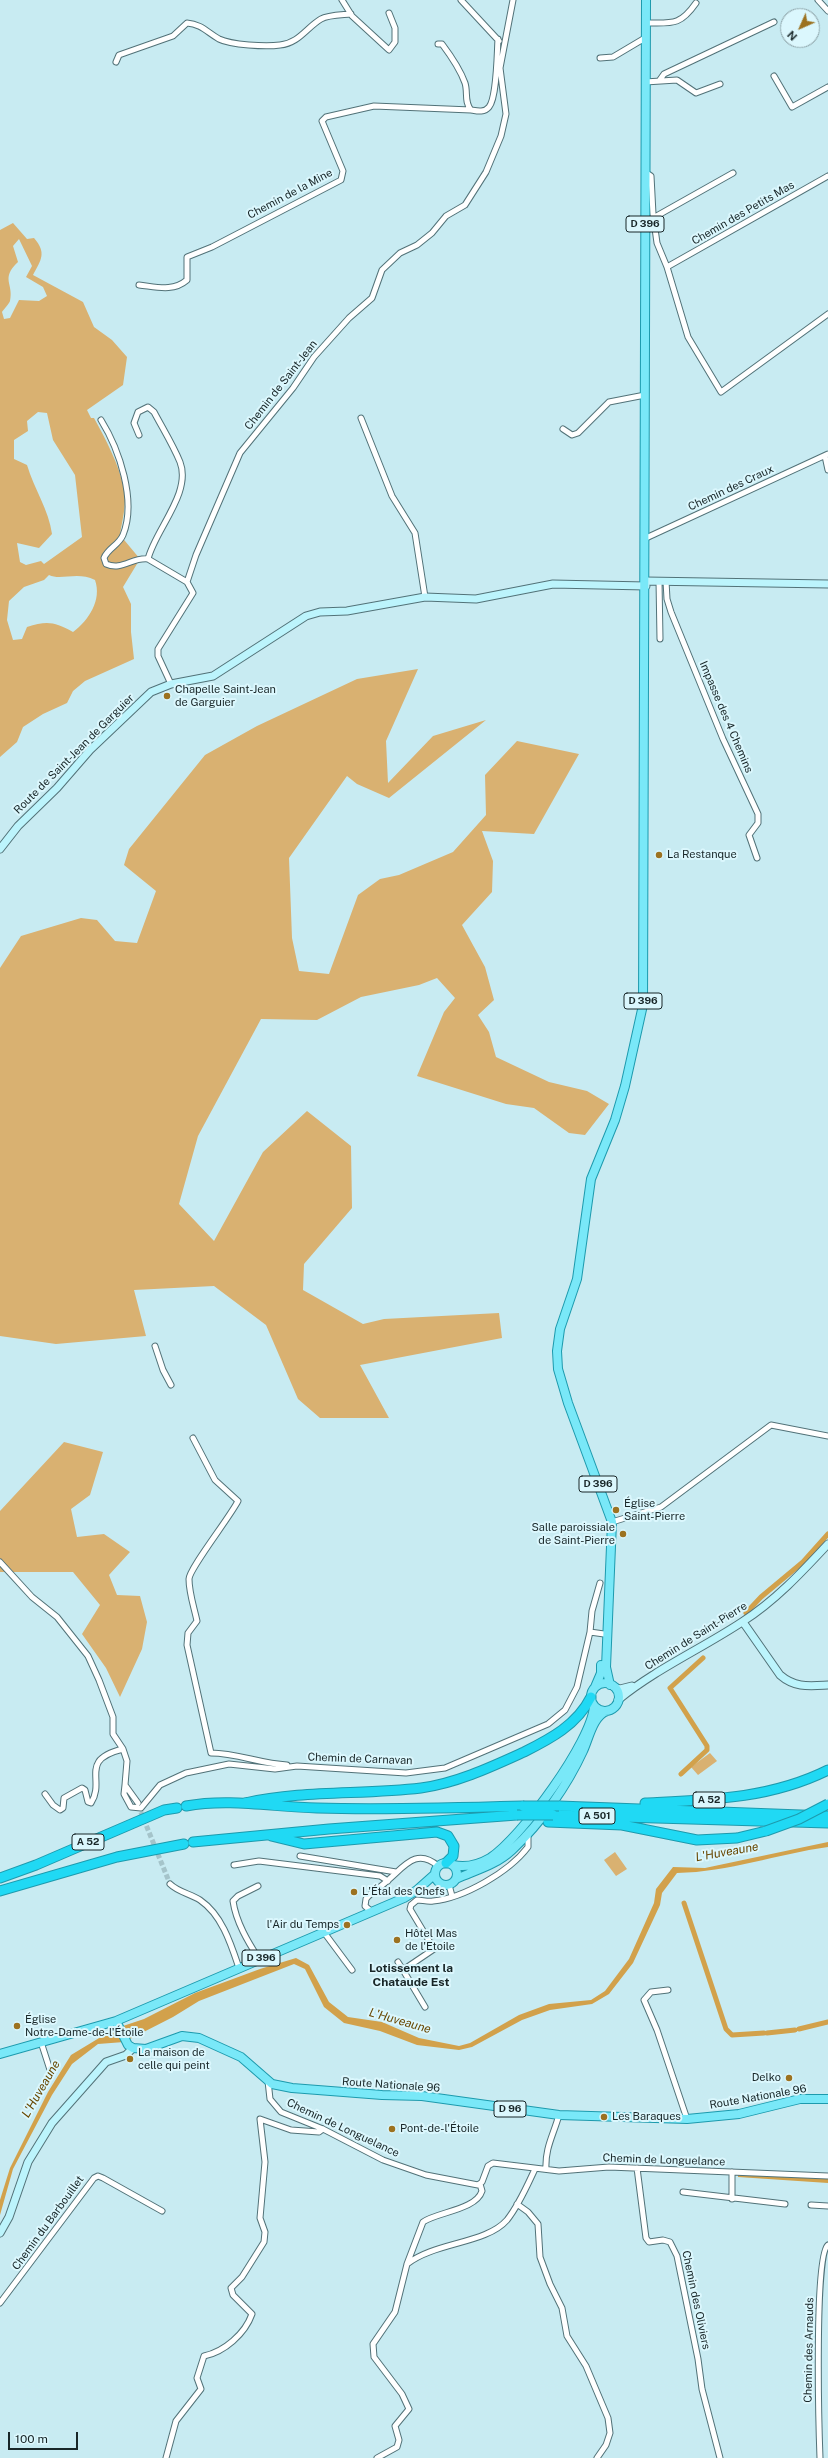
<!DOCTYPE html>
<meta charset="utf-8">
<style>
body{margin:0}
#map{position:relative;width:828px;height:2458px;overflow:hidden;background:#c8ebf2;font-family:"Public Sans",sans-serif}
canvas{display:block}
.north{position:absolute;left:780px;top:8px;width:40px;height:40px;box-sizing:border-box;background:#dbf7fd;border:1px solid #8da3a8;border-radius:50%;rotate:225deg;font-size:11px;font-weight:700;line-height:16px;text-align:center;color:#182628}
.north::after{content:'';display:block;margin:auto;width:14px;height:18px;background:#9c7220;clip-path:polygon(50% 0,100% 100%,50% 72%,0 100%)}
.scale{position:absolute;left:8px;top:2432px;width:70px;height:18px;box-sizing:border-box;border:2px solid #182628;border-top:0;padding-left:5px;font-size:12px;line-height:14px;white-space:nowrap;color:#182628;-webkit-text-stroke:3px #dbf7fd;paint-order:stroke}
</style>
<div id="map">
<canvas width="828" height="2458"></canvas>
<div class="north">N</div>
<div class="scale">100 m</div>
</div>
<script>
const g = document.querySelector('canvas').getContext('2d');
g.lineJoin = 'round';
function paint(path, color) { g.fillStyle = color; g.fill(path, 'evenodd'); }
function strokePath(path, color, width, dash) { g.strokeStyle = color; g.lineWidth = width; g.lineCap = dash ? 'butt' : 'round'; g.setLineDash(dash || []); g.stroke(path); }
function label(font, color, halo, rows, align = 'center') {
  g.font = font + ' "Public Sans",sans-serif'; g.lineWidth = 4; g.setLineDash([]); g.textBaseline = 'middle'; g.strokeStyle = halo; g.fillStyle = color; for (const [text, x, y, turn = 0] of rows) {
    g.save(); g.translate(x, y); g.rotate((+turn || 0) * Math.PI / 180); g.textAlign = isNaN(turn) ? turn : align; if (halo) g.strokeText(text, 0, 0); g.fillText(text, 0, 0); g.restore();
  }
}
const green = new Path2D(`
 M13,223L27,239L34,238C47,253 41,260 33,275L83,302L94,327L112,340L127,357L123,385L87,410L91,418H94C106,440 119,464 124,489C127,504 122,521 120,535L140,559L123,587L131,604V632L134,659L85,681L73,691L67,703L43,714L23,727L17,742L0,757V230ZM19,239L32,266L26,277L43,287L47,296L39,301L19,300L10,318L4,319L2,312C4,309 9,304 10,301C14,283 0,279 18,262L13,246ZM38,412L47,413L53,440L75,475L82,537L44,564L41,561L26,565L20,562L17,543L39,548L52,534C49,510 34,489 27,465L14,459V440L28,431L27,421ZM49,575C61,581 77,571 95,580C102,600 89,620 73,632C54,621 46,621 27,627L22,639L13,640L7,620L9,601L24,587L44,580Z
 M418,669L386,741L388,783L433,736L486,720L389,798L357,784L347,776L289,858L292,938L299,971L329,974L358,895L380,879L399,875L453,852L486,815L485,775L517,741L579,754L534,834L482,831L493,861L492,892L462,925L485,967L494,1000L478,1015L489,1032L496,1057L549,1082L587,1091L609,1104L585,1135L569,1133L534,1108L506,1104L417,1076L444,1012L455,998L437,978L419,985L361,997L317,1020L261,1019L198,1136L179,1204L214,1241L263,1152L307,1111L351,1146L352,1208L304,1264L303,1290L363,1324L384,1319L499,1313L502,1338L360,1365L389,1418H320L298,1399L266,1325L214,1286L134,1290L146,1336L56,1344L0,1336V968L21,936L81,918L97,920L115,941L137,943L156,891L124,865L129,849L205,755L257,726L357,679Z
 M64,1442L103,1452L90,1495L71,1509L77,1537L104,1534L130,1552L109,1575L117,1595L140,1596L147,1622L142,1649L120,1697L106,1668L82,1634L100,1605L73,1572H0V1511Z
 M710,1753L717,1761L698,1775L691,1767Z
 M615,1852L627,1869L616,1876L604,1860Z`);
const water = new Path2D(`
 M828,1842V1847C777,1854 729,1872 677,1873L662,1893L660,1905L633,1963L609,1994L592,2004L550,2010L522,2020L472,2047L459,2050L417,2045L380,2031L344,2023L324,2007L305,1969L294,1964L199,2001L173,2017L124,2042L98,2044L72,2064L52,2095L13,2169L0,2215V2200L10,2168L48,2092L71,2055L114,2029L144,2019L195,1993L260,1969L296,1958L309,1965L329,2002L348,2017L382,2022L419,2038L459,2046L470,2043L519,2015L549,2004L591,2000L605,1991L629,1959L654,1903L656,1889L673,1867L705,1868Z
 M738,2175L828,2179V2183L738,2177Z`);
const canal = new Path2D(`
 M746,1613L761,1597L803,1562L828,1534
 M681,1774L707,1750V1746L670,1688L703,1658
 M684,1903L726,2029L732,2035L764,2033
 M799,2029L828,2022
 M767,2033L795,2030`);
const streetTunnel = new Path2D(`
 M138,1805L170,1884`);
const street = new Path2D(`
 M342,0L352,16L389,50L395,42V28L389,13
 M461,0L499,41
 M818,0L828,11
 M646,23C672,23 680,26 696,3
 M438,44H442C451,56 460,69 465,83C468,92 464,102 471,110C477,111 484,113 489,107C497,97 497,54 498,39
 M600,58L613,57L645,38
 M116,62L119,55L173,36L187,23C201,24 207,32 219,39C231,45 266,47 280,45C299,43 306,28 321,19C328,15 342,15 351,14
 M774,76L792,107L828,87
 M659,81L664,74L774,22
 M645,82L677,80L696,93L720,84
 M645,172L651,176L653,214L657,243L667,267L688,337L721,392L828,314
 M653,218L733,173
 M667,267L828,176
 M139,285C157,287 173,292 187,280V257L212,247L341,180L343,171L322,121L326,117L374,106L471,110
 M361,418L392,496L415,533L425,597
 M101,420C119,449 137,501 123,535C119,545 108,548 104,558L106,564C122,571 132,557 148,559
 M563,429L572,435L578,433L609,402L645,395
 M139,435L134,423L138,412L148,407L154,412C163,429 173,445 180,462C192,493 155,530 148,559L187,582
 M825,456L828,470
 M646,538L828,454
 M659,581L660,639
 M666,581L667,599L671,612L723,739L758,814V823L749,835L757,858
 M171,684L158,656V649L193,593L187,582L196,555L240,453L293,388L314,357L349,318L372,298L382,270L400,253L417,245L432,233L446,216L465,205L486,172L501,136L506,114L500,68L513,0
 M155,1346L163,1370L171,1385
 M193,1438L215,1480L238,1501C230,1517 189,1569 189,1579C189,1593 194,1607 197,1621L188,1633L187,1645L211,1753C237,1753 261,1764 287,1765
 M612,1522L661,1507L771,1425L828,1436
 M0,1562L32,1597L57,1617L88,1656L99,1680L113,1717V1734L123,1749L127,1761L125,1785L138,1803
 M590,1632L592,1611L600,1583
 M125,1785L124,1794L131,1807L141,1808L160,1785L186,1773L229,1764L275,1769L297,1766L406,1773L445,1768L548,1724L565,1710L577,1687L590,1632L604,1634
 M45,1794L53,1805L60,1810L63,1808L64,1798L82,1788L85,1790L88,1802L91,1803C106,1780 78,1760 123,1749
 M300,1856L396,1872
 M234,1865L259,1861L380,1876L388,1881
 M170,1884C178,1892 191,1894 200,1900C222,1915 231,1944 239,1968
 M449,1885L452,1896
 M258,1886L238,1896L233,1901C236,1922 248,1942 259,1959
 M372,1912L365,1906L366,1899C371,1892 380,1888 387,1881C404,1867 416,1847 438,1866
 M323,1931L352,1970
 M398,1962L403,1970
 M668,1990L651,1992L644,2000L657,2030L687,2119
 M425,2007L403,1970L434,1949L410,1909L411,1905L417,1900C422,1900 428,1902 433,1901C464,1898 509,1872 528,1847V1833
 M41,2042L51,2073
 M268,2081L270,2099L281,2112L323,2129L383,2160L426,2175L478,2185L482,2182L488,2166L493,2163L559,2171L609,2167L828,2176
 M637,2168L646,2238L649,2242L663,2240L670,2242L677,2256L698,2359L702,2389L720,2458
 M546,2169C545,2148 553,2136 559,2115
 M683,2192L785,2204
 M732,2199V2172
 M517,2204L528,2212L538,2224L540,2257L550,2284L562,2308L567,2336L586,2366L608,2418L610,2433L606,2445L597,2458
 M811,2205L828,2206
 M407,2264L423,2222C437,2212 476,2210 482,2191L480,2184
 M0,2303L94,2178L98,2176L103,2178L162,2211
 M166,2458L176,2421L201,2389L197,2378L204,2356C224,2352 245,2334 252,2314L233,2295L231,2288L242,2277L264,2242L265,2232L260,2218L265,2162L260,2119L291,2130L319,2132L323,2129
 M377,2458L397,2447L399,2440L395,2426L409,2409L402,2394L374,2357L373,2344L395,2312L407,2264C435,2242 486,2244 507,2220C519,2205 527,2186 535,2169
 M820,2458C819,2432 814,2254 828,2245`);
const secondary = new Path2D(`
 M646,581L828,584
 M0,849L18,826L57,788L90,750L151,692L171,684L213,676L306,616L320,612L347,611L425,597L476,599L553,584L646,586
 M743,1622L780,1675C795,1688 809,1686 828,1685
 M614,1687L620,1689L632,1686
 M618,1700C656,1669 701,1649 742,1622C775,1601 802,1572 828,1544
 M0,2233L9,2217L28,2162L52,2123L106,2062L126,2055L133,2048`);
const primary = new Path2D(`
 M591 1697a14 14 0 1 1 28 0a14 14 0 1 1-28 0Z
 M610,1685L606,1667L612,1522L568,1403L558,1369L557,1351L560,1329L577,1279L591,1179L615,1120L625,1086L643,1005L646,0
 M595,1687L601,1673V1665
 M435 1874a11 11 0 1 1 22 0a11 11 0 1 1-22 0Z
 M453,1865C467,1868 478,1865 490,1858C521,1838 592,1741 594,1706
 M456,1879C476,1870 496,1865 512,1850C541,1823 567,1786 583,1751C589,1738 593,1716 607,1711
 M116,2021L128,2045L133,2048L146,2049L182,2036L199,2038L241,2057L272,2084L292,2088L382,2095L422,2096L559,2115L687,2119L739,2114L800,2099H828
 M0,2054L116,2021L404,1898L417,1890L435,1874`);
const highway = new Path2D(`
 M245,1803C303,1790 362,1795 421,1788C457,1783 491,1767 524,1752C550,1739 577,1725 591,1697
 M645,1803C708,1800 770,1799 828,1770
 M186,1806C229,1798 273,1807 317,1808C385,1810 454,1808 523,1806
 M559,1806L828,1816
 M553,1815L828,1823
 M548,1822L622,1825L697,1840L737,1838L766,1831
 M271,1836L304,1844L437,1832L448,1836L454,1846L453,1856L446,1863
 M193,1842L329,1829L517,1815
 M0,1878L36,1865L164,1810L177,1808
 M0,1891L117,1857L184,1844`);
const highwayBridge = new Path2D(`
 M523,1806H559
 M517,1815H553
 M766,1831L799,1819L828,1804`);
const markers = [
 [167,696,4,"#9c7220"],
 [659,855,4,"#9c7220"],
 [616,1510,4,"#9c7220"],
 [623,1534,4,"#9c7220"],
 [354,1892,4,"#9c7220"],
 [347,1925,4,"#9c7220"],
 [397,1940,4,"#9c7220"],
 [17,2026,4,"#9c7220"],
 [130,2059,4,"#9c7220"],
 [789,2078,4,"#9c7220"],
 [604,2117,4,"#9c7220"],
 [392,2129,4,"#9c7220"]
];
const shields = [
 [645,224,38],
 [643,1001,38],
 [598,1484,38],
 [709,1800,32],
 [597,1816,36],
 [88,1842,32],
 [261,1958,38],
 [510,2109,32]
];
const shieldNames = [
 ["D 396",645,224],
 ["D 396",643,1001],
 ["D 396",598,1484],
 ["A 52",709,1800],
 ["A 501",597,1816],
 ["A 52",88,1842],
 ["D 396",261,1958],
 ["D 96",510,2109]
];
const streetNames = [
 ["Chemin de la Mine",290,194,-28],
 ["Chemin des Petits Mas",743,213,-30],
 ["Chemin de Saint-Jean",281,385,-52],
 ["Chemin des Craux",731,488,-25],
 ["Impasse des 4 Chemins",726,717,67],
 ["Route de Saint-Jean de Garguier",74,754,-45],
 ["Chemin de Saint-Pierre",696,1636,-32],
 ["Chemin de Carnavan",360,1759,2],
 ["Route Nationale 96",391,2085,4],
 ["Route Nationale 96",758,2097,-10],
 ["Chemin de Longuelance",343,2128,25],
 ["Chemin de Longuelance",664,2160,2],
 ["Chemin du Barbouillet",48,2223,-54],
 ["Chemin des Oliviers",696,2300,78],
 ["Chemin des Arnauds",809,2350,-89]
];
const poiNames = [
 ["Chapelle Saint-Jean",175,690],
 ["de Garguier",175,703],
 ["La Restanque",667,855],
 ["Église",624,1504],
 ["Saint-Pierre",624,1517],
 ["Salle paroissiale",615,1528,"right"],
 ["de Saint-Pierre",615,1541,"right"],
 ["L'Étal des Chefs",362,1892],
 ["l'Air du Temps",339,1925,"right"],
 ["Hôtel Mas",405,1934],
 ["de l'Etoile",405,1947],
 ["Église",25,2020],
 ["Notre-Dame-de-l'Étoile",25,2033],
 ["La maison de",138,2053],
 ["celle qui peint",138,2066],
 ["Delko",781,2078,"right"],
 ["Les Baraques",612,2117],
 ["Pont-de-l'Étoile",400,2129]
];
const waterNames = [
 ["L'Huveaune",727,1852,-10],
 ["L'Huveaune",400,2021,16],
 ["L'Huveaune",41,2089,-60]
];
const neighbourhoodNames = [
 ["Lotissement la",411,1968],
 ["Chataude Est",411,1982]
];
paint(green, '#d9b171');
paint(water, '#d2a14b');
strokePath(canal, '#d2a14b', 5);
strokePath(streetTunnel, '#a5c4ca', 5, [5, 2.5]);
strokePath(street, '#527278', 7);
strokePath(secondary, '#527278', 9);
strokePath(primary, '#1d9aad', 10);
strokePath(highway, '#1d9aad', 11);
strokePath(street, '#fff', 5);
strokePath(secondary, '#bcf4fc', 7);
strokePath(primary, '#79e8f8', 8);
strokePath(highway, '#20d9f4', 9);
strokePath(highwayBridge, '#1d9aad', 11, []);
strokePath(highwayBridge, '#20d9f4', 9);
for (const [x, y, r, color] of markers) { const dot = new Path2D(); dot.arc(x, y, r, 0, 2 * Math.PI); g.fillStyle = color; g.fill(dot); strokePath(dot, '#dbf7fd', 1.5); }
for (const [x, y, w] of shields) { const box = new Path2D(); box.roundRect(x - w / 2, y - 8, w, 16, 3); g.fillStyle = '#dbf7fd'; g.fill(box); strokePath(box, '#182628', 1); }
label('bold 10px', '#182628', null, shieldNames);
label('11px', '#182628', '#dbf7fd', streetNames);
label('11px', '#182628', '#dbf7fd', poiNames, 'left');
label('italic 12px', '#684700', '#dbf7fd', waterNames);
label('bold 12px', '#182628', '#dbf7fd', neighbourhoodNames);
</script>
